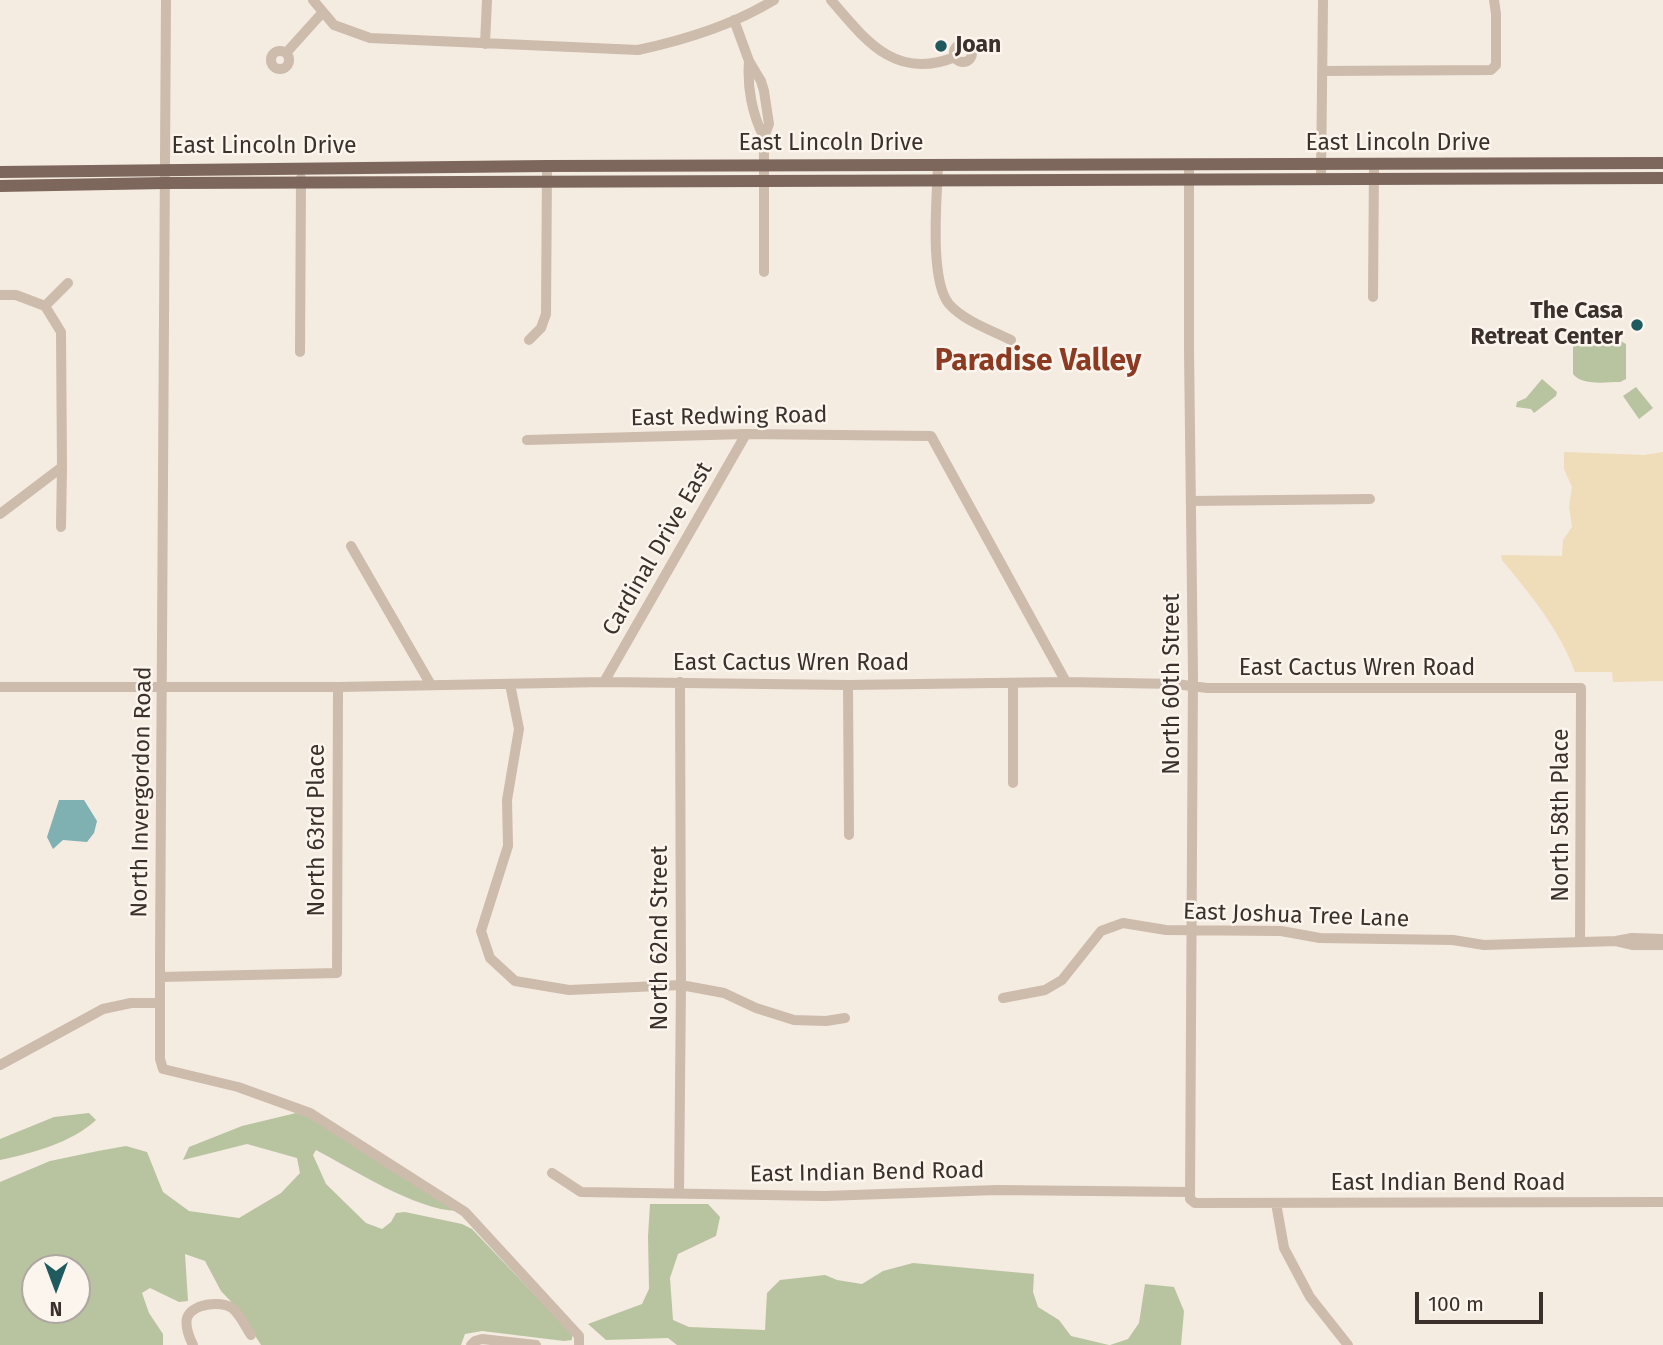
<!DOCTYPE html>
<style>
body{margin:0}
#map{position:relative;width:1663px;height:1345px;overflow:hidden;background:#f4ebe1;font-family:"Fira Sans",sans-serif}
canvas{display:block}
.north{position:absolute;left:21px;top:1254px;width:70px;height:70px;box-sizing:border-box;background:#fbf5ee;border:2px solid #aea6a0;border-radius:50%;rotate:180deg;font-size:19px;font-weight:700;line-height:28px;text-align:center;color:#3b302b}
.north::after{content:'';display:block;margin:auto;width:24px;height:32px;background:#1f5a5e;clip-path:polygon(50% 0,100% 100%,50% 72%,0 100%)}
.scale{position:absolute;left:1415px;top:1292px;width:128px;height:32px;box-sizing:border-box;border:4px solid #3b302b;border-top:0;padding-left:9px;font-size:21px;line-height:24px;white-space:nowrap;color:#3b302b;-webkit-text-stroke:5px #fbf5ee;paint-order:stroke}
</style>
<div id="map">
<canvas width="1663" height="1345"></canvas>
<div class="north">N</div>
<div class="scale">100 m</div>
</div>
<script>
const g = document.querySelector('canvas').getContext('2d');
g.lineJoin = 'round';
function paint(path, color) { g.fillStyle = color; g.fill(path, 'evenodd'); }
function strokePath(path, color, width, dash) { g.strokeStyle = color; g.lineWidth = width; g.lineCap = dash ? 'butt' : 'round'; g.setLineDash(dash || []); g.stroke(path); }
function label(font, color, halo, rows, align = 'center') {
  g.font = font + ' "Fira Sans",sans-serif'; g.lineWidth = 5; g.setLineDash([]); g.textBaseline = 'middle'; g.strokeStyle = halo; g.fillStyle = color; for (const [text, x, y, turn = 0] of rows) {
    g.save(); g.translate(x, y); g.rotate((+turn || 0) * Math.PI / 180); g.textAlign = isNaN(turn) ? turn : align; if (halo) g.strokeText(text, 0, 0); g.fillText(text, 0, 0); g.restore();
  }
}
const green = new Path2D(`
 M1577,337L1615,338L1626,344V379L1620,382C1605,382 1583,386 1573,374V340Z
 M1542,379L1557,392L1556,396L1534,413L1531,409L1516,407L1517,402L1526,398Z
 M1636,387L1653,408L1639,419L1623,396Z
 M89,1113L96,1120C71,1143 33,1153 0,1160V1139L54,1117Z
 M296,1113L308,1117L457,1211C416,1210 354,1170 316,1150L313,1155L326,1184L366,1223L382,1229L391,1222L396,1213L405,1212L462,1224L472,1229L572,1334V1340L564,1341L482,1331L465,1334L461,1345H261L238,1309L221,1291L205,1261L185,1254L188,1301L179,1302L150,1288L142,1293L149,1313L163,1334V1345H0V1182L50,1161L98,1151L126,1146L147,1152L163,1192L189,1211L239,1218L281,1193L300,1173L297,1158L247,1144L183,1160L189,1147L242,1126ZM35,1268H77V1310H35Z
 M650,1204H708L720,1217L716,1236L678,1254L670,1278L673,1320L689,1327L765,1330L767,1293L780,1280L825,1275L837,1280L862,1284L883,1271L913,1263L1034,1274L1033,1292L1038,1307L1059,1320L1071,1336L1109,1345H677L668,1338L606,1340L588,1324L642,1304L649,1289L648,1236Z
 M1145,1284L1174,1287L1184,1311L1181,1345H1110L1128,1339L1139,1323Z`);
const sand = new Path2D(`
 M1564,452L1644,455L1663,452V681L1613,682L1612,672H1575C1560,630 1530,594 1502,560L1501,555L1562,556L1563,540L1572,527L1569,507L1572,487L1564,469Z`);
const water = new Path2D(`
 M59,800H84L97,821L94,833L87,842L63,840L53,849L47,837Z`);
const minor = new Path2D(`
 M166,0L160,961V1059L163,1069L238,1087L310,1113L465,1212L579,1336V1345
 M313,0L334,25L370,38L638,50C685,40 733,25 774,0
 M831,0C866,41 896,81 955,57
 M734,20L749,61L761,81L764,91L769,124L764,137V272
 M954 53a9 9 0 1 1 18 0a9 9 0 1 1-18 0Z
 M485,44L487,0
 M271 60a9 9 0 1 1 18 0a9 9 0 1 1-18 0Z
 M286,53L323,12
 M749,61C747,86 752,115 764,137
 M1323,71L1491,70L1496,65V14L1494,0
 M938,165C937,197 929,280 949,304C964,321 991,330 1011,340
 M1189,165V350L1193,675L1190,1199L1195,1203L1663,1202
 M1321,179L1323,0
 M0,295H16L45,306
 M1373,297L1374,165
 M45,306L68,283
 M529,340L541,328L546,314L547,166
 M300,352L301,178
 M527,440L746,434L931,436L1066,682
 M1191,501L1370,499
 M0,514L62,467L61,332L45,306
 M61,527L62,467
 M351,546L431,685
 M604,682L746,434
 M1013,683V783
 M510,684L519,729L507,800L508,846L481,931L490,958L515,981L569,990L681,985L724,993L756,1008L794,1020L826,1021L845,1018
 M848,685L849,835
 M0,687H338L604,682L848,685L1066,682L1176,684L1207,688H1581L1580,942
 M1619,942L1632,945H1663
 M160,977L337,973L338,687
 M1003,998L1045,990L1062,980L1101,931L1123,923L1166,930L1281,931L1320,938L1453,940L1484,945L1616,941L1632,938L1663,939
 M0,1065L103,1009L131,1003H160
 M552,1173L581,1192L825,1196L997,1190L1188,1192
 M679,1193L681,985L680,682
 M1276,1203L1284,1248L1310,1297L1348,1345
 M193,1345C189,1337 185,1327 187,1318C191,1304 221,1300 232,1308C240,1314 246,1328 251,1335
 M471,1345L475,1341L482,1339L536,1345`);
const major = new Path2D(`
 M0,172L547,166L1663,163
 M0,186L165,183L1663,178`);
const markers = [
 [941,46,7,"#1f5a5e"],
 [1637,325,7,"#1f5a5e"]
];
const poiNames = [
 ["Joan",955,46],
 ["The Casa",1623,312,"right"],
 ["Retreat Center",1623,338,"right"]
];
const streetNames = [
 ["East Lincoln Drive",831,144],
 ["East Lincoln Drive",1398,144],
 ["East Lincoln Drive",264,147],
 ["East Redwing Road",729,417,-1],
 ["Cardinal Drive East",658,549,-60],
 ["East Cactus Wren Road",791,664],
 ["East Cactus Wren Road",1357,669],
 ["North 60th Street",1173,684,-90],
 ["North Invergordon Road",142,792,-89],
 ["North 58th Place",1562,815,-90],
 ["North 63rd Place",318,830,-90],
 ["East Joshua Tree Lane",1296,916,2],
 ["North 62nd Street",661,938,-90],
 ["East Indian Bend Road",867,1173,-1],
 ["East Indian Bend Road",1448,1184]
];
const districtNames = [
 ["Paradise Valley",1038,362]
];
paint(green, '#b8c4a0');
paint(sand, '#efdcb8');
paint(water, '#7fb0b2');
strokePath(minor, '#cdbbac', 10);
strokePath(major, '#7d675c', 12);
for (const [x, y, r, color] of markers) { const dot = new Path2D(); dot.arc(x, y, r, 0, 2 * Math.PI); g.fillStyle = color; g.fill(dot); strokePath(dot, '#fbf5ee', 2.5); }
label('bold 23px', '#3b302b', '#fbf5ee', poiNames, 'left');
label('23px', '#3b302b', '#fbf5ee', streetNames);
label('bold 30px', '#8c3b22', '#fbf5ee', districtNames);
</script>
